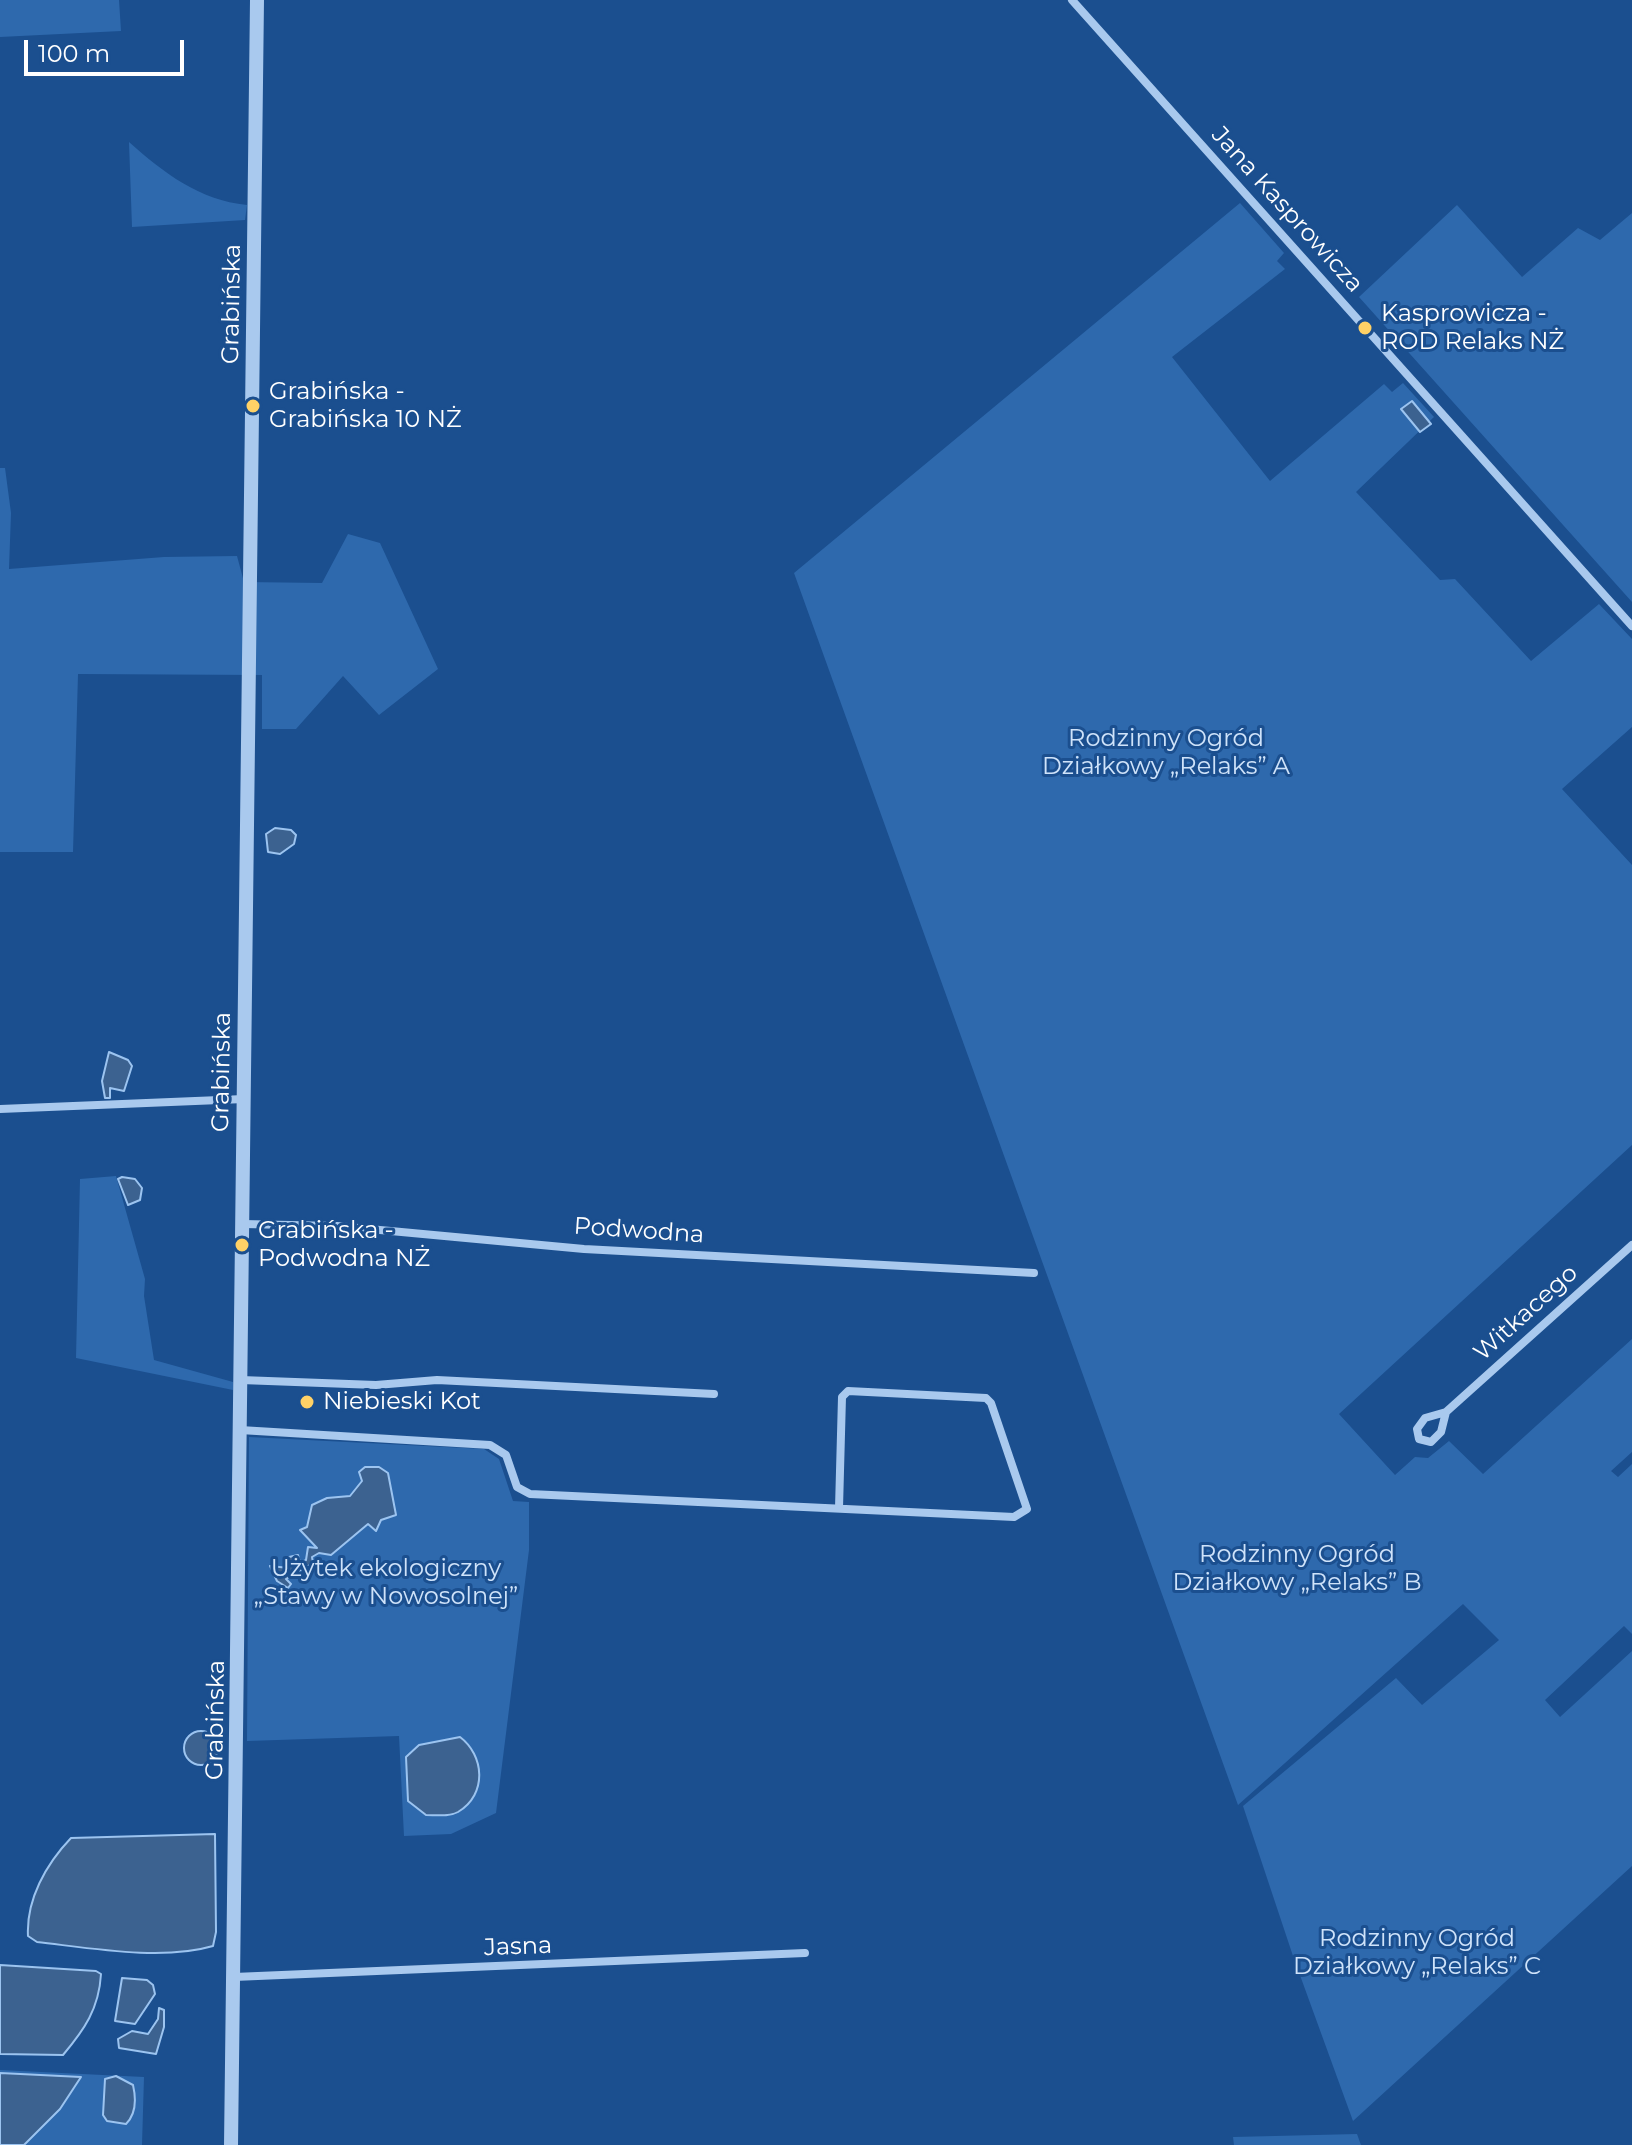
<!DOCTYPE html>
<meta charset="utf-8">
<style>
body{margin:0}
#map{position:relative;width:1632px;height:2145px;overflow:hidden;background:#1b4f8f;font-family:Montserrat,sans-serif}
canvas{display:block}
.scale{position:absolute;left:24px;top:40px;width:160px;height:36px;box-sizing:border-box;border:4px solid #fff;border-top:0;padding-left:10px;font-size:24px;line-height:28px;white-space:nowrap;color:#fff;-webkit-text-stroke:6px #1b4f8f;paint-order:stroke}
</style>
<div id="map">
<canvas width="1632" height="2145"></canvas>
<div class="scale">100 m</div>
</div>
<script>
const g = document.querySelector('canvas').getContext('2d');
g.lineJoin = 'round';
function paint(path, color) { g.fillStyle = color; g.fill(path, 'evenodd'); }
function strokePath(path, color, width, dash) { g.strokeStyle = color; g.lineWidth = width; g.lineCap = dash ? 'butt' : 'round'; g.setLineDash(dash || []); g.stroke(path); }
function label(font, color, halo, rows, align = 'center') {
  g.font = font + ' Montserrat,sans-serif'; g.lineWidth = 6; g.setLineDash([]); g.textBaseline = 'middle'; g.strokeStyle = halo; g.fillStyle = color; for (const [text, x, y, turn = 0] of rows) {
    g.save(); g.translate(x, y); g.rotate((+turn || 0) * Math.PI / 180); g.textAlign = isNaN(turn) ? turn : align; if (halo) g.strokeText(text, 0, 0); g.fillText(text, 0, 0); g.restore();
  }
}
const green = new Path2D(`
 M0,0H119L121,31L0,37Z
 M129,142C164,173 199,200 247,205L245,220L132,227Z
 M1240,203L1284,253L1277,261L1285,269L1172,357L1270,481L1384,384L1392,392L1403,383L1434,417L1356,492L1440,580L1455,579L1531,661L1599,604L1632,639V727L1562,789L1632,865V1145L1339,1414L1395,1475L1415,1457L1428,1458L1449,1441L1483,1474L1632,1339V1452L1611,1471L1618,1477L1632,1464V1634L1624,1626L1545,1700L1560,1717L1632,1651V1866L1353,2121L1293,1956L1243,1806L1396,1678L1422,1705L1499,1640L1463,1604L1238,1805L794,573Z
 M1457,205L1522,277L1578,228L1600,240L1632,213V602L1359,297Z
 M0,468H5L11,513L9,569L164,557L237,556L244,582L322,583L348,534L380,543L438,669L379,715L343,676L296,729H262V675L78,674L73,852H0Z
 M116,1176L145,1279L144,1296L154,1360L233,1382V1390L76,1358L80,1179Z
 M249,1437L484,1449L499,1459L513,1501L529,1502V1550L496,1813L451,1834L404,1836L399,1736L247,1741Z
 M0,2070L144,2077L142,2145H0Z
 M1357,2134L1361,2145H1234L1233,2137Z`);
const water = new Path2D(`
 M1412,401L1431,424L1420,432L1401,409Z
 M275,828L291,830L296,835L294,844L280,854L268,852L266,834Z
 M109,1052L128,1060L132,1066L124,1091L110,1088V1098H105L102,1081Z
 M122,1177L135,1179L142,1188L140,1200L128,1205L118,1179Z
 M365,1467H379L388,1473L396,1515L381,1520L376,1531L368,1524L331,1555L319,1553L312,1557L313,1563L286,1579L291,1584L288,1588L277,1581L270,1566L289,1568V1557L298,1555L300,1563L306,1560L308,1547L317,1548L300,1530L307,1527L312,1505L327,1498L350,1496L362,1481L359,1472Z
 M184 1748a17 17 0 1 1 34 0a17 17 0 1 1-34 0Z
 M460,1737C484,1755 488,1794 458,1812C449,1817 436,1815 426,1815L408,1801L406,1757L419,1745Z
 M215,1834L216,1932L213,1946C162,1961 90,1948 37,1942L28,1936C26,1900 46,1864 71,1838Z
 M0,1965L96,1971L101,1974C99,2009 84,2030 63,2055L0,2054Z
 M122,1978L147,1980L153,1985L155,1994L135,2024L115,2021Z
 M159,2008L164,2010V2027L156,2054L119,2048L118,2039L132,2031L148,2034L158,2019Z
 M0,2073L81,2077L60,2109L24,2145H0Z
 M116,2076L133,2085C136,2098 136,2114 126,2124L107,2121L103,2115L105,2079Z`);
const minor = new Path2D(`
 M1072,0L1632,626
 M0,1109L244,1099
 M243,1224L337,1226L584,1249L1034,1273
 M241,1380L376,1385L437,1380L714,1394
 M1446,1412L1441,1432L1431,1442L1419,1439L1417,1429L1425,1418L1446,1412L1632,1245
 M240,1430L490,1445L506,1455L517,1487L530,1494L1014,1517L1027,1509L991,1403L986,1398L848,1391L842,1397L839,1508
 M234,1977L805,1953`);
const tertiary = new Path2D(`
 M231,2145L257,0`);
const markers = [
 [1365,328,8,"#ffd166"],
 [253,406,8,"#ffd166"],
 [242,1245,8,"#ffd166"],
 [307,1402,8,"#ffd166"]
];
const streetNames = [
 ["Jana Kasprowicza",1287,210,48],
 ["Grabińska",232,304,-89],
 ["Grabińska",222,1072,-89],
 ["Podwodna",639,1231,4],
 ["Witkacego",1526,1313,-42],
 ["Grabińska",216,1720,-89],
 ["Jasna",518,1947,-2]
];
const poiNames = [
 ["Kasprowicza -",1381,314],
 ["ROD Relaks NŻ",1381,342],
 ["Grabińska -",269,392],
 ["Grabińska 10 NŻ",269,420],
 ["Grabińska -",258,1231],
 ["Podwodna NŻ",258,1259],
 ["Niebieski Kot",323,1402]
];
const parkNames = [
 ["Rodzinny Ogród",1166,739],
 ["Działkowy „Relaks” A",1166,767],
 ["Rodzinny Ogród",1297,1555],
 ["Działkowy „Relaks” B",1297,1583],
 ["Użytek ekologiczny",386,1569],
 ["„Stawy w Nowosolnej”",386,1597],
 ["Rodzinny Ogród",1417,1939],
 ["Działkowy „Relaks” C",1417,1967]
];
paint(green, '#2e69ad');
paint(water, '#3c6290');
strokePath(water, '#9cc4f0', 2);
strokePath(minor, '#a9c9ee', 8);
strokePath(tertiary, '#a9c9ee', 14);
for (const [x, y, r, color] of markers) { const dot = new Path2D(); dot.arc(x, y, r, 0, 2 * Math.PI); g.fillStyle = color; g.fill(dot); strokePath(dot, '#1b4f8f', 3); }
label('24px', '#fff', '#1b4f8f', streetNames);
label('24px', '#fff', '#1b4f8f', poiNames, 'left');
label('24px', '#cfe3fa', '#1b4f8f', parkNames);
</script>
